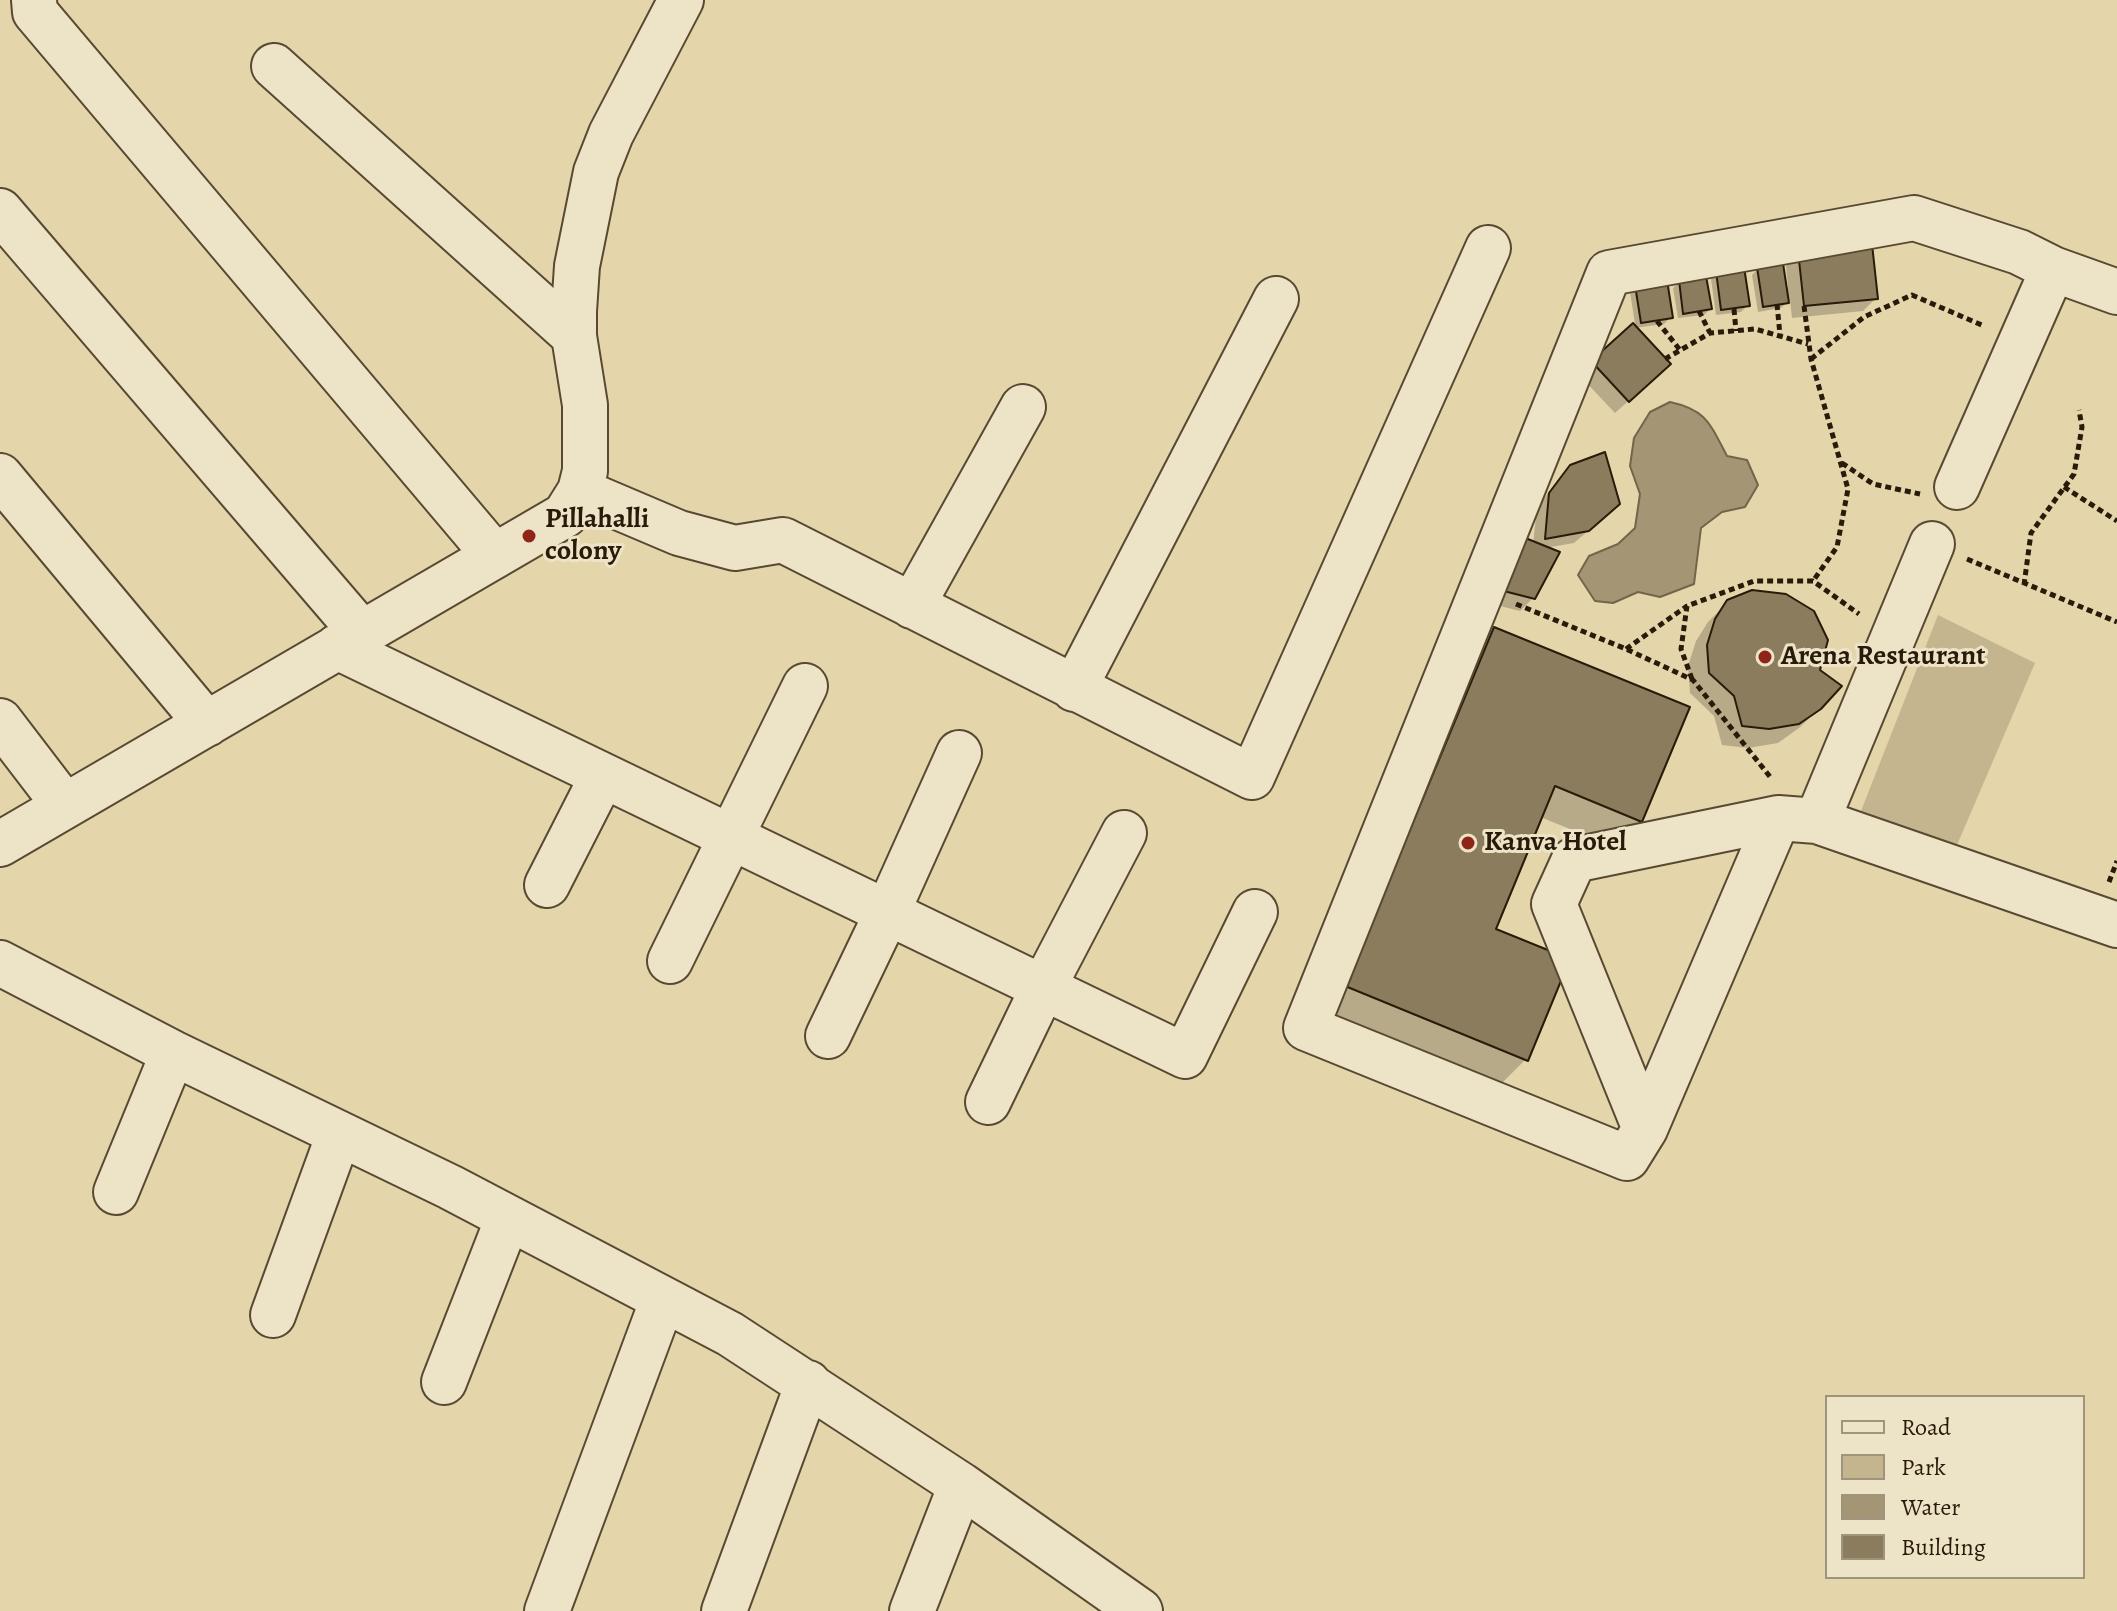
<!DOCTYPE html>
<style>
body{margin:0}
#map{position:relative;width:2117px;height:1611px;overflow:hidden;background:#e4d5ab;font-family:Alegreya,serif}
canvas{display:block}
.legend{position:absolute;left:1825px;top:1395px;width:260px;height:184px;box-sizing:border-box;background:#ede4c8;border:2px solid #9f947c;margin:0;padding:10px 14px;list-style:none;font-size:24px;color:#291b09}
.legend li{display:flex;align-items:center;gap:16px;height:40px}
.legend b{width:40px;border:2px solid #9f947c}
</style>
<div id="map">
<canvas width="2117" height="1611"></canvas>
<ul class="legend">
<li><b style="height:10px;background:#ede4c8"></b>Road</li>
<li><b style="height:22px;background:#c4b58f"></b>Park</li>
<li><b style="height:22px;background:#a49674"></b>Water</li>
<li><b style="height:22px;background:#8a7c5d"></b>Building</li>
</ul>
</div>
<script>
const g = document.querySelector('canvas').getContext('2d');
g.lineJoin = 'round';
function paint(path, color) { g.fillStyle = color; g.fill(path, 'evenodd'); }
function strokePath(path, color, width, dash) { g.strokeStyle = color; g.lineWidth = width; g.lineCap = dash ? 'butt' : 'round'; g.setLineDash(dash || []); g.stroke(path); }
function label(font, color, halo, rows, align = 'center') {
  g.font = font + ' Alegreya,serif'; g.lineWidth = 6; g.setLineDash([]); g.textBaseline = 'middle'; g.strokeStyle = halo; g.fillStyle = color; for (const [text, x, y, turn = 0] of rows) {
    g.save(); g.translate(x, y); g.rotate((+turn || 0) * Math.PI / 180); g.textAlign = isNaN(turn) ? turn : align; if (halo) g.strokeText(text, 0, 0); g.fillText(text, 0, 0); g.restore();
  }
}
const green = new Path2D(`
 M1938,615L2035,663L1954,852L1861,811Z`);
const water = new Path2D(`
 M1670,402C1707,410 1710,424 1727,456L1747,460L1758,485L1745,507L1722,512L1701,528L1694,584L1660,597L1638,592L1613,603L1595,601L1578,575L1589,556L1618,544L1635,528L1640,494L1630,466L1634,438L1650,412Z`);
const shadow = new Path2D(`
 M1799,253L1876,298L1863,311L1792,318L1790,300L1781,308L1758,312L1752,275L1758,269L1785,288H1788L1786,266Z
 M1717,273L1747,306L1741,312L1716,315L1711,279Z
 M1679,282L1710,309L1704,315L1678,318L1673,288Z
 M1636,286L1670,318L1664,324L1634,328L1655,377L1615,413L1580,376L1635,324L1630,292Z
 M1571,467L1604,517L1574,543L1545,548L1533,598L1520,611L1480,601L1533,544L1537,508L1557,481Z
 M1728,602L1818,671L1820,708L1799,728L1778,743L1748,748L1722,745L1714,716L1690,693L1688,666L1696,641L1708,622Z
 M1494,629L1641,821L1615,847L1540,817L1493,930L1526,1059L1500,1085L1321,1012L1468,655Z`);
const building = new Path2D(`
 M1872,244L1878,299L1804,306L1798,251Z
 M1783,263L1789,303L1763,307L1757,267Z
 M1744,267L1750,306L1721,310L1716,271Z
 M1706,276L1712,309L1683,314L1679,280Z
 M1667,280L1673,318L1641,323L1635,285Z
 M1633,323L1671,364L1629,402L1591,361Z
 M1605,452L1620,504L1589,531L1545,539L1549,493L1570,465Z
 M1513,533L1560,552L1535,599L1492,588Z
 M1752,590L1786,594L1814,611L1828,640L1820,670L1842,686L1821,709L1799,724L1769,729L1742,726L1734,696L1709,673L1707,645L1715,619L1727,600Z
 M1494,627L1690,707L1642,822L1555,786L1496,929L1570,959L1528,1061L1345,986Z`);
const path = new Path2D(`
 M1777,304L1780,335
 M1804,306L1811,359L1848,489L1837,547L1813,581
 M1734,309L1736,331
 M1699,311L1710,333
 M1657,321L1680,350
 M1665,359L1710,333L1755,329L1808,344
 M1811,359L1864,317L1912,295L1984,326
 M1842,463L1873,484L1920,494
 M2064,487L2117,521
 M1967,559L2117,622
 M2024,585L2031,533L2074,474L2082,427L2079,410
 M1516,604L1626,649L1693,680L1771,778
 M1626,649L1687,606
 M1692,679L1681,649L1687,606L1754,581H1813L1859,614
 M2109,882L2117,861`);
const minor = new Path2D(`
 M34,0L35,12L495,556
 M274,66L574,336
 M0,211L362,633
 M0,476L207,724
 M1957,487L2053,269
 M580,491L679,533L735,548L783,540L1252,777L1488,248
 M912,606L1023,407
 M337,647L1185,1056L1255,912
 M1074,689L1276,299
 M0,721L65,806
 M1778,818L1645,1129L1554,904L1574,860L1778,818L1817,821L2117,925
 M1817,821L1932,544
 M0,844L565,515L580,491L585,471V405L574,336V311L577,266L596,172L611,134L681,0
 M547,885L602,777
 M670,961L805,686
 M0,963L173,1053L450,1187L730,1334L961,1485L1140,1611
 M828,1036L887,913L959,753
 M988,1102L1043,988L1124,833
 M1645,1129L1627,1158L1306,1028L1609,273L1914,218L2019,252L2053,269L2117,292
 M116,1192L173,1053
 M273,1315L339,1134
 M444,1382L508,1218
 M547,1611L663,1299
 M724,1611L808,1383
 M912,1611L961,1485`);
const markers = [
 [529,536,8,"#8f2418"],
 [1765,657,8,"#8f2418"],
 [1468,843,8,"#8f2418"]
];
const poiNames = [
 ["Pillahalli",545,520],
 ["colony",545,552],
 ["Arena Restaurant",1781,657],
 ["Kanva Hotel",1484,843]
];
paint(green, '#c4b58f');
paint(water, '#a49674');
strokePath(water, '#736549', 2);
paint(shadow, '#0003');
paint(building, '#8a7c5d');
strokePath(building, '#291b09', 2);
strokePath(minor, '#584a32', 48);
strokePath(path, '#291b09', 5, [6, 4]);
strokePath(minor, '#ede4c8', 44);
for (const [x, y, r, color] of markers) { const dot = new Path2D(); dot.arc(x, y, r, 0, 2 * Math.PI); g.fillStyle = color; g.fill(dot); strokePath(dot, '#ede4c8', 3); }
label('bold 28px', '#291b09', '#ede4c8', poiNames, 'left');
</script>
